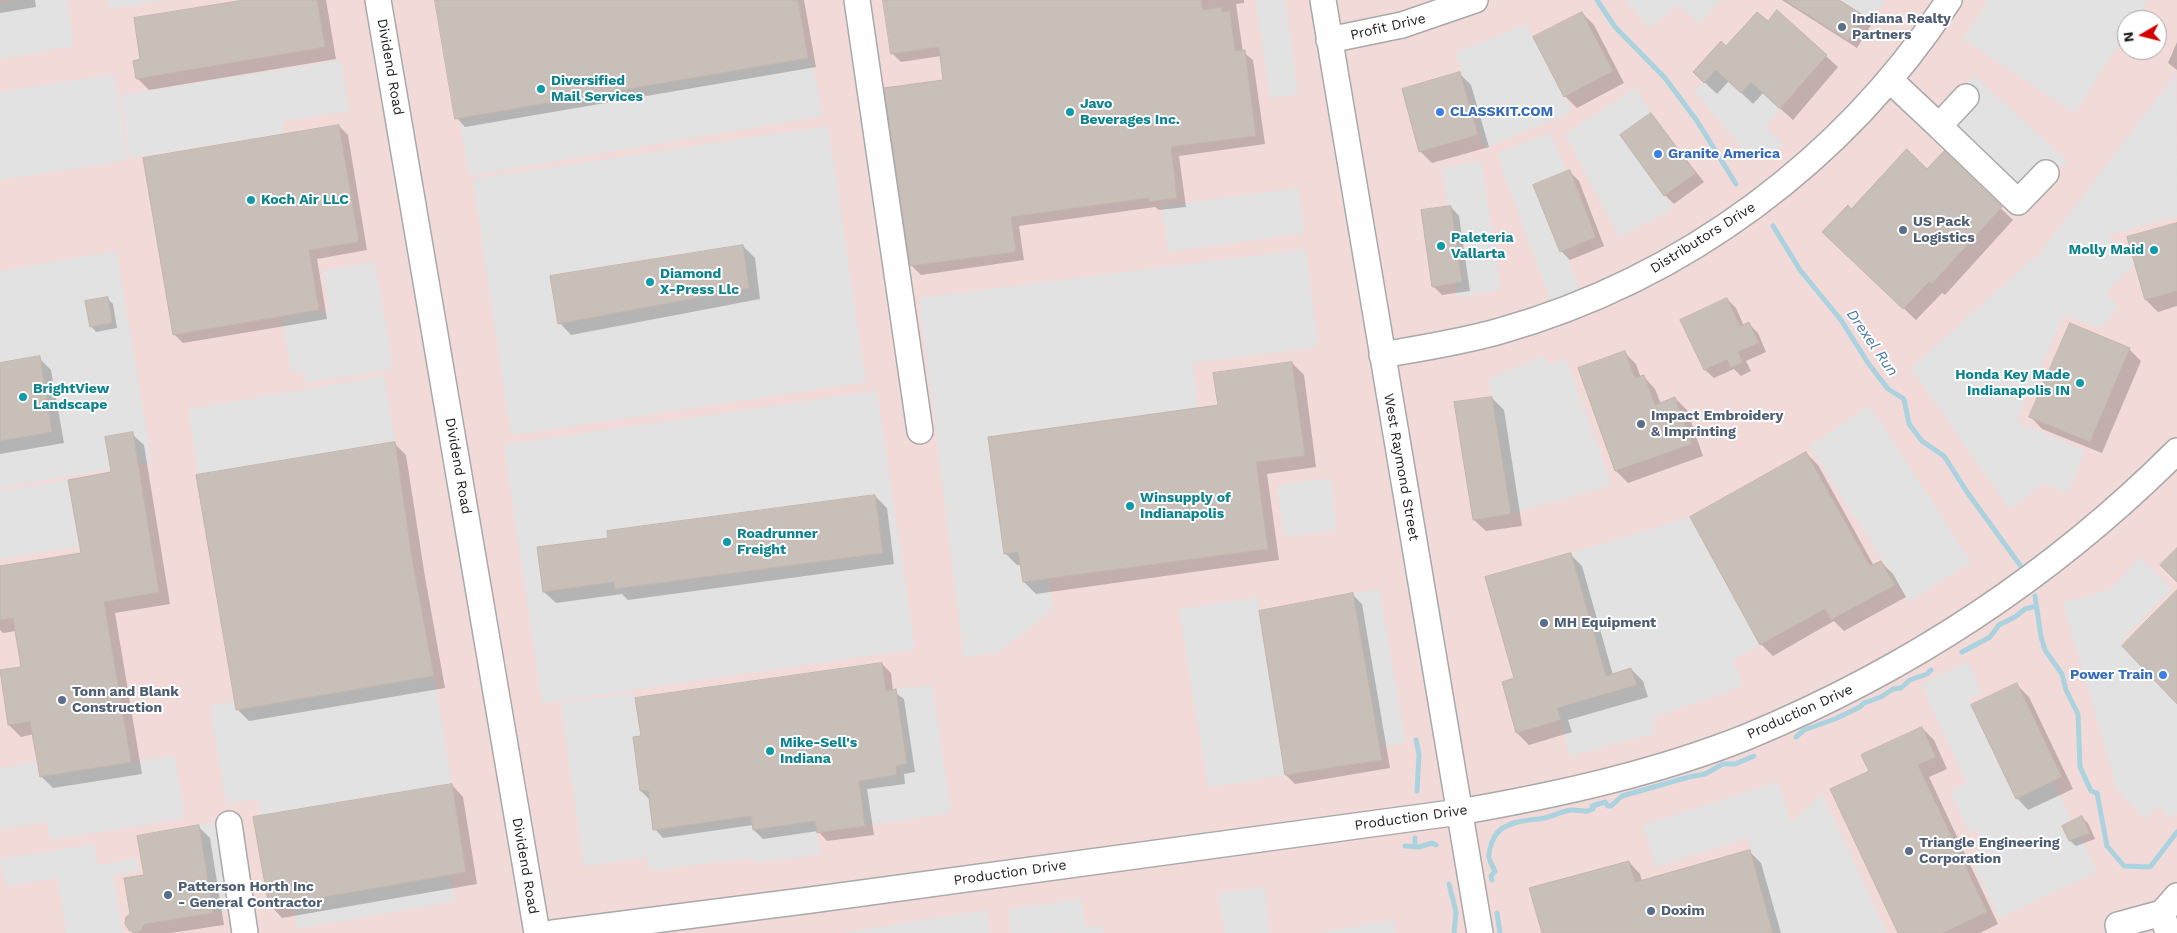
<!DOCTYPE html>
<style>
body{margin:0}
#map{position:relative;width:2177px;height:933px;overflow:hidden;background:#f2efe9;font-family:"Work Sans",sans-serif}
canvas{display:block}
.north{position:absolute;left:2117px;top:10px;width:50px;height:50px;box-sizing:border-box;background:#fff;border:1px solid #a7a7a7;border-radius:50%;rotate:262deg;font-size:14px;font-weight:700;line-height:20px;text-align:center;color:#222}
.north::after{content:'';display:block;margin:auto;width:18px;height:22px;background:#d40000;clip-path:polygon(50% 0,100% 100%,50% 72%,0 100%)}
</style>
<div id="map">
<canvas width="2177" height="933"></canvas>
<div class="north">N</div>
</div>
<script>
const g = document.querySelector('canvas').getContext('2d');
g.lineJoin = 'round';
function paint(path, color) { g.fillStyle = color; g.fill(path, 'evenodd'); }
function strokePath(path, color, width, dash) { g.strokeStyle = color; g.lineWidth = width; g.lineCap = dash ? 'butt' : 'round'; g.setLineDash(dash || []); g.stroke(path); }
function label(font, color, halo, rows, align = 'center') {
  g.font = font + ' "Work Sans",sans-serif'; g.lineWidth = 4; g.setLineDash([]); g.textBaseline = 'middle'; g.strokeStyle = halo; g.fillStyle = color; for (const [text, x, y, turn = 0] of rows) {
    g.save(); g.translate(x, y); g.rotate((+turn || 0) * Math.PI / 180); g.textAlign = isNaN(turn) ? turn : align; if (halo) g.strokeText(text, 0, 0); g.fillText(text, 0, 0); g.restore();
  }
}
const commercial = new Path2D(`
 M0,0H2177V933H0ZM2127,20H2157V50H2127Z`);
const parking = new Path2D(`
 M17,0H67L74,46L0,59V3Z
 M107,0H165L109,9Z
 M1256,0H1285L1298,94L1270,98Z
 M1625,0H1721L1700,23L1678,6L1649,28Z
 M1839,0H1885L1872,21Z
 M1989,0H2149L2136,20H2127V33L2074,113L1963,39Z
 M1526,24L1572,112L1485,148L1456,53Z
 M812,58L822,116L469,176L459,117Z
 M341,60L349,111L282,121L284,134L130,158L120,95Z
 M1716,70L1741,93L1751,82L1780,109L1766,127L1785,145L1750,157L1694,91Z
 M2176,73L2177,216L2108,235L2135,263L2106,294L2119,308L2100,328L2064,315L2017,421L2085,451L2068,494L2043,484L2010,510L1911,368L2042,250Z
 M114,74L128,160L0,180V92Z
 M1974,75L2067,161L2016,216L1924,129Z
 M1635,88L1651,113L1620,136L1674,208L1619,237L1565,134Z
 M828,126L866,382L511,435L473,179Z
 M1550,132L1566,172L1533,185L1559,251L1564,250L1581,292L1550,300L1497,154Z
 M1481,161L1501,290L1457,297L1455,283L1462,282L1451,206L1448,207L1442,167Z
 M1298,188L1304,233L1168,252L1162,206Z
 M1306,249L1318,347L1193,363L1198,408L988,437L1004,554L1018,552L1023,582L1049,579L1053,609L999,652L964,657L919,298Z
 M116,251L152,462L0,488V441L52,431L40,357L0,363V271Z
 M375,262L393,369L306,383L304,371L291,373L282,318L329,310L323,270Z
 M1544,355L1548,365L1566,359L1612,485L1511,514L1489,379Z
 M384,376L395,442L199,475L188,409Z
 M877,391L915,649L542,703L504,445Z
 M1870,406L1971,562L1909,602L1809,446Z
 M1330,478L1337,530L1284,537L1277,485Z
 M68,480L79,546L0,559V491Z
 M1690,517L1760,645L1733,660L1743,686L1652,718L1656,733L1570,756L1557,708L1637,685L1631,668L1606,676L1571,553Z
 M2140,557L2172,588L2121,642L2177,704V813L2169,818L2159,806L2145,819L2117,789L2063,603L2110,589Z
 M1379,589L1406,743L1381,747L1353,593Z
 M1257,597L1285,775L1208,788L1179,609Z
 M1968,662L1982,693L1969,699L2015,799L2053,781L2072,821L2062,827L2069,841L2080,836L2097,872L1999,918L1969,855L1985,847L1977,829L1969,833L1950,791L1967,783L1921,684Z
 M434,676L452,784L261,816L258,799L226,804L210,706L235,701L236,710Z
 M932,685L951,813L865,826L859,781L897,775L896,689Z
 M634,693L641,736L633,738L640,791L648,790L653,830L751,816L753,830L815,821L820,854L756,863L751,858L656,870L649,868L647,857L584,866L561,703Z
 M174,755L185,818L50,840L47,822L0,829V768L38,762L40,777Z
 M1778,782L1791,823L1822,793L1887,933H1773L1748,838L1656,867L1643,825Z
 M237,819L251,907L213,913L199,825Z
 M94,844L98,865L137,858L139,871L113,876L123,933H66L58,878L6,886L0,859Z
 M450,875L455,901L297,929L293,903Z
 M1264,887L1270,933H1225L1218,893Z
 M1081,899L1085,927L1102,926L1103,933H1064L1063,931L1047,933H1011L1008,909Z
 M987,910L990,933H842Z
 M1393,920L1395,933H1315Z`);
const shadow = new Path2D(`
 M0,0H35L36,7L0,13Z
 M248,0H326L336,59L149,90L137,78L142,60Z
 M436,0H804L816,67L465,127L457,118Z
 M884,0H1244V3L1236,4L1243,52L1253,60L1265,144L1179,156L1186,207L1159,210L1155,207L1019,226L1024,260L921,275L912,266L886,89L944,81L941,56L901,62L892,53Z
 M1782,0H1837L1863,16L1871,25L1857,48Z
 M1582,13L1594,25L1624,83L1577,108L1565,96Z
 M1768,23L1826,56L1838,67L1793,120L1763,93L1753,104L1729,81L1717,94L1694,72L1727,48Z
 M2177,42V70L2168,63Z
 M1459,73L1471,85L1489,147L1432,163L1420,151Z
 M1651,115L1704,182L1674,204L1665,195L1621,136Z
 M339,126L348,135L367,250L317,259L327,319L183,343L174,334Z
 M1944,153L2013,220L1945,295L1942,293L1916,320L1836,244L1851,211L1927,170Z
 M1570,172L1579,181L1604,246L1570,260L1561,251Z
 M1451,207L1459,216L1470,291L1442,295L1433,286Z
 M2177,224V306L2158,312L2146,300L2129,238Z
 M743,246L755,258L760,299L571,335L560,323Z
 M107,298L113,304L117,328L96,332L91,326Z
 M1727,299L1736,308L1744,326L1749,324L1758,333L1766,352L1746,361L1751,371L1741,376L1734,369L1714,378L1705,370L1682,321Z
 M2129,349L2141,361L2102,453L2042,429L2031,417Z
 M1624,352L1636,364L1641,378L1644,377L1655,389L1661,404L1675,398L1687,410L1703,456L1628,483L1616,471Z
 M39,358L51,370L64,443L0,454V364Z
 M1292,363L1304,375L1316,467L1267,474L1279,560L1036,594L1024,582L1021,565H1017L1005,553L1219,407Z
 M1492,398L1504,410L1522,526L1486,531L1474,520Z
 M132,434L144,445L170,604L115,613L142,774L53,788L41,776L34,734L21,737L9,725L0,671L22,668L16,631L3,633L0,630V568L82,554L113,473Z
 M394,443L406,455L425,577L445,688L249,721L237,709Z
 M1806,453L1818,465L1874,566L1881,562L1893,574L1906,597L1844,631L1834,621L1773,656L1761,644Z
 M875,496L887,508L894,564L628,600L622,594L556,603L544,592L609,539Z
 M1570,554L1582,566L1613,675L1631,669L1643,681L1648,697L1568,720L1572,732L1529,745L1517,733L1504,683L1515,679Z
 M1353,595L1362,604L1390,768L1295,784L1286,775Z
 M882,664L891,673L893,691L904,699L915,772L904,774L905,784L867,789L874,835L827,841L818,831L763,839L754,830L753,825L663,838L655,829L650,800L641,791L634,739Z
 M2017,685L2029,697L2073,789L2028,810L2017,798Z
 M1922,728L1934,740L1947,769L1929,777L1998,924L1980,933H1900L1870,772Z
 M452,785L463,797L477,884L282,918L271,906Z
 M2082,818L2088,823L2095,839L2076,846L2070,841Z
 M198,826L210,838L224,925L170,933H133L130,930L131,914L145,876Z
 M1749,851L1761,863L1781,933H1543L1629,862L1640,874L1642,881Z`);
const stream = new Path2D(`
 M1597,0L1615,27L1665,78L1697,121L1736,184
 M1773,226L1800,270L1841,320L1868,363L1888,389L1904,399L1909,424L1922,441L1944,456L1967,492L2020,565
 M2035,596L2041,637L2045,650L2062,674L2066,690L2078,714L2080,767L2091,791L2097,793L2107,846L2124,866L2150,867L2177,832
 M1962,652L1990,637L1999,625L2015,617L2025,609L2036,606
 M1796,737L1804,730L1835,719L1860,707L1864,703L1881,697L1893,689L1901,688L1910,680L1927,674L1931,670
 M1416,740L1419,754L1417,791
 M1405,846L1419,847L1432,843L1436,845
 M1415,846V838
 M1492,880L1491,876L1495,871C1488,858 1487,857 1492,842C1499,820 1527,821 1545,818C1553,816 1562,811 1571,810C1580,809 1585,814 1593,809L1592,806L1605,802L1608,806H1611L1622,796L1689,777L1705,774L1723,764H1735L1754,756
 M1449,884L1456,912L1454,933
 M1497,913L1500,933`);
const building = new Path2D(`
 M244,0H317L325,47L136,79L133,61L140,59L134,18Z
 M435,0H798L808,58L455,119Z
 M883,0H1201L1203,10L1221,7L1222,12L1230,11L1235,51L1245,50L1256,136L1171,147L1177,198L1149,202L1148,198L1011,217L1016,252L910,266L884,88L943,80L939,47L891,54Z
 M1785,0H1839L1863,15L1848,40Z
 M1777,10L1827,55L1780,109L1751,82L1741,93L1716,70L1704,83L1693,72L1721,41L1726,46L1757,12L1768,21Z
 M1582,12L1613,71L1564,97L1533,37Z
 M1460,72L1478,135L1419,152L1402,89Z
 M1651,113L1696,173L1664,196L1620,135Z
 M339,125L359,242L309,250L319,310L173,335L143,158Z
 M1907,149L1927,169L1944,151L2002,207L1932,284L1929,282L1903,309L1822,232L1848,205L1851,209Z
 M1570,170L1596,237L1560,252L1533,185Z
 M1451,206L1462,282L1432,287L1421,210Z
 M2177,223V291L2145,300L2127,237Z
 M743,245L749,288L558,324L550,276Z
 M108,297L112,323L90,327L85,301Z
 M1727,298L1740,326L1749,322L1759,343L1738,352L1743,362L1731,368L1727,360L1704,370L1680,320Z
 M2070,323L2130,348L2090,442L2029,417Z
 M1625,351L1635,378L1644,375L1655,405L1675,397L1692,444L1615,471L1578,368Z
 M40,356L52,432L0,441V363Z
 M1292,362L1305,456L1256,462L1268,549L1023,582L1018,552L1004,554L988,437L1218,405L1213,373Z
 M1492,397L1511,514L1473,520L1454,402Z
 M133,432L159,592L104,602L131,762L40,777L30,722L8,725L0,670L21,667L13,618L0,620V566L81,553L68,480L111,472L105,437Z
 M395,442L413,564L434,676L236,710L196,475Z
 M1806,452L1870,566L1881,561L1895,585L1831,620L1825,609L1760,645L1690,517Z
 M875,495L883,553L615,589L614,582L543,592L537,547L608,538L607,531Z
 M2177,548V582L2160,565Z
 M1571,553L1606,676L1631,668L1637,685L1557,708L1561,720L1516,733L1502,682L1514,678L1485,577Z
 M2177,590V704L2122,646Z
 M1353,593L1382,760L1285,775L1259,611Z
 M882,663L886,691L896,689L907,764L896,766L897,775L859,781L865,826L817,833L815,821L753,830L751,816L653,830L648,790L640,791L633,737L641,736L635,698Z
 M2017,683L2062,777L2016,799L1971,705Z
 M1922,727L1936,757L1918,765L1987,912L1943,933H1898L1830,789L1869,771L1861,755Z
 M452,784L466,872L269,907L253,817Z
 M2082,816L2090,833L2069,841L2062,826Z
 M199,825L213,913L145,924L140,931L136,933L129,930L125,924L126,917L130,914L124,878L144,875L137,836Z
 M1750,850L1773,933H1542L1529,888L1629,861L1635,882Z`);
const minor = new Path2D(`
 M378,0L537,933
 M857,0L920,431
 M1323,0L1480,933
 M1329,40L1402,25L1475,0
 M1890,80L1939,126L1966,97
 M1939,126L2018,202L2046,173
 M1382,355C1422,348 1462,342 1500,331C1684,279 1844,160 1949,0
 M229,824L245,933
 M553,933L811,900L1459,812C1557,795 1657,773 1749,736C1910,669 2054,574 2177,451
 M2120,933L2118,925L2162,913
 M2168,933L2162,913L2177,896`);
const markers = [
 [1842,27,5,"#5c6f8a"],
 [541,89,5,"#0f9aa8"],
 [1070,112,5,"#0f9aa8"],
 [1440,112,5,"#3f7fe0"],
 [1658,154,5,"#3f7fe0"],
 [251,200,5,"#0f9aa8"],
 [1903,230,5,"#5c6f8a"],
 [1441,246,5,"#0f9aa8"],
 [2154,250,5,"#0f9aa8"],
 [650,282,5,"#0f9aa8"],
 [2080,383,5,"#0f9aa8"],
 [23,397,5,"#0f9aa8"],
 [1641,424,5,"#5c6f8a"],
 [1130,506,5,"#0f9aa8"],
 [727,542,5,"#0f9aa8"],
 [1544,623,5,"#5c6f8a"],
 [2163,675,5,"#3f7fe0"],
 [62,700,5,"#5c6f8a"],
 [770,751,5,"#0f9aa8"],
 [1909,851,5,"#5c6f8a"],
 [168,895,5,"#5c6f8a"],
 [1651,911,5,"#5c6f8a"]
];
const serviceNames = [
 ["Indiana Realty",1852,19],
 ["Partners",1852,35],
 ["US Pack",1913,222],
 ["Logistics",1913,238],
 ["Impact Embroidery",1651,416],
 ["& Imprinting",1651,432],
 ["MH Equipment",1554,623],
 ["Tonn and Blank",72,692],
 ["Construction",72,708],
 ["Triangle Engineering",1919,843],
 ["Corporation",1919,859],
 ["Patterson Horth Inc",178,887],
 ["- General Contractor",178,903],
 ["Doxim",1661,911]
];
const streetNames = [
 ["Profit Drive",1388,27,-13],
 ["Dividend Road",390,67,80],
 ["Distributors Drive",1703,238,-32],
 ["Dividend Road",458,466,80],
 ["West Raymond Street",1401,467,80],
 ["Production Drive",1800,712,-24],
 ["Production Drive",1411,818,-8],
 ["Dividend Road",525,866,80],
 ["Production Drive",1010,873,-8]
];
const cultureNames = [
 ["Diversified",551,81],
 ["Mail Services",551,97],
 ["Javo",1080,104],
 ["Beverages Inc.",1080,120],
 ["Koch Air LLC",261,200],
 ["Paleteria",1451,238],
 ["Vallarta",1451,254],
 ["Molly Maid",2144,250,"right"],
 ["Diamond",660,274],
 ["X-Press Llc",660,290],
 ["Honda Key Made",2070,375,"right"],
 ["Indianapolis IN",2070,391,"right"],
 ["BrightView",33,389],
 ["Landscape",33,405],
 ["Winsupply of",1140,498],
 ["Indianapolis",1140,514],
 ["Roadrunner",737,534],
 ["Freight",737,550],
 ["Mike-Sell's",780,743],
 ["Indiana",780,759]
];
const shopNames = [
 ["CLASSKIT.COM",1450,112],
 ["Granite America",1668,154],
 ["Power Train",2153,675,"right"]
];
const waterNames = [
 ["Drexel Run",1872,343,55]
];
paint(commercial, '#f2dad9');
paint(parking, '#e2e2e2');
paint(shadow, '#0003');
strokePath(stream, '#aad3df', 5);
paint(building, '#c7bfb8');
strokePath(building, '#c4b6ab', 1);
strokePath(minor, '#a9a9a9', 28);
strokePath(minor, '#fff', 25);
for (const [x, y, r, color] of markers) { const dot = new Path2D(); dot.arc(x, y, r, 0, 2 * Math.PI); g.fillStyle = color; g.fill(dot); strokePath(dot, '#fff', 2); }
label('bold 14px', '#4e5e75', '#fff', serviceNames, 'left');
label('14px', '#222', '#fff', streetNames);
label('bold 14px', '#0d838f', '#fff', cultureNames, 'left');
label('bold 14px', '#366cbe', '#fff', shopNames, 'left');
label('italic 15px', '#4a7aab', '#fff', waterNames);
</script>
